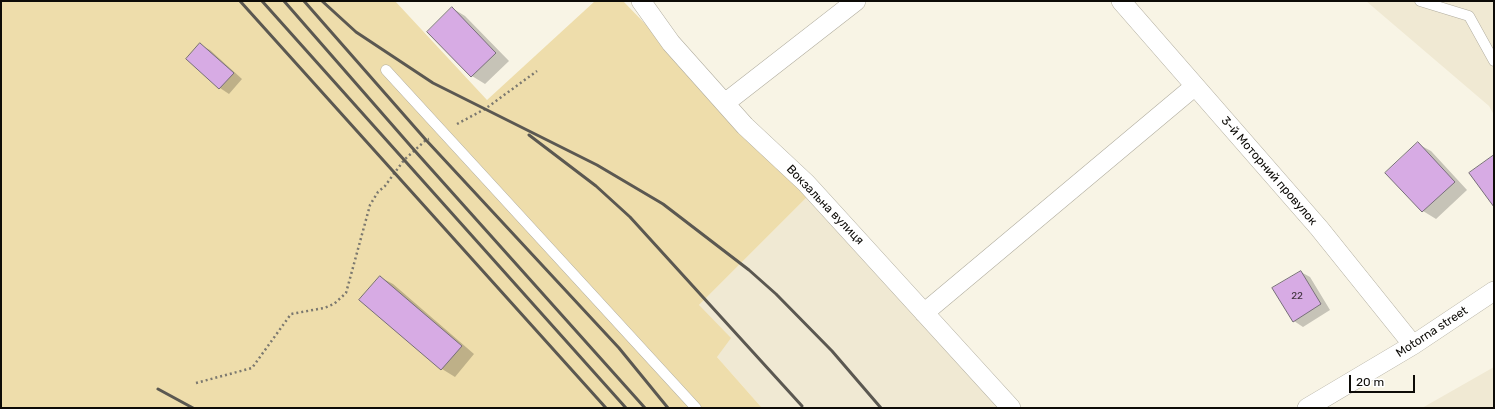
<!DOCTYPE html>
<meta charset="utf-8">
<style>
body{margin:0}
#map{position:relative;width:1495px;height:409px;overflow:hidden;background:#f8f4e5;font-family:Rubik,sans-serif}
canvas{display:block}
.frame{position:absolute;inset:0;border:2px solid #0d0b07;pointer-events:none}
.scale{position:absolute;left:1349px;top:375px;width:66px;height:18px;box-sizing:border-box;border:2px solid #0d0b07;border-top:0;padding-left:5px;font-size:12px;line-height:14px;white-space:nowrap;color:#0d0b07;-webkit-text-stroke:3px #fff;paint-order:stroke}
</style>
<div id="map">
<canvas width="1495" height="409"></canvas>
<div class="frame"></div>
<div class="scale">20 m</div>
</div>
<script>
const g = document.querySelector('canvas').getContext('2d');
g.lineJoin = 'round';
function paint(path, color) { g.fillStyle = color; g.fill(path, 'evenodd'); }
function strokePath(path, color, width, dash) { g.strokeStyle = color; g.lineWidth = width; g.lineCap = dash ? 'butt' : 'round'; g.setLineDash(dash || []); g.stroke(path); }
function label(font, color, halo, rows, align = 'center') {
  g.font = font + ' Rubik,sans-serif'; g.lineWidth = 3.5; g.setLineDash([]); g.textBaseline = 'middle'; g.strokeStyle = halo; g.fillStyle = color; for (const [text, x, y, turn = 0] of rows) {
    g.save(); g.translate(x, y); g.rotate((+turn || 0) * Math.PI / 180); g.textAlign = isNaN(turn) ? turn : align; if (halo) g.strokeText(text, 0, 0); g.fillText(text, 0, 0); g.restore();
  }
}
const built = new Path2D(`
 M1366,1H1494V115L1489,106Z
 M810,194L999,408H762L717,357L699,305Z
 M1494,367V408H1422Z`);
const green = new Path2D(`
 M1,1H395L487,100L595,1H623L810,194L699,305L731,338L717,357L762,408H1Z`);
const shadow = new Path2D(`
 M452,8L465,16L509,61L485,84L472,76Z
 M201,45L210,50L242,79L229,94L220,88L187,59Z
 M1418,144L1431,151L1467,190L1436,219L1423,211Z
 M1301,272L1310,277L1330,310L1303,327L1294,321Z
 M380,277L393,284L474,354L455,377L442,369Z`);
const building = new Path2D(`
 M452,7L496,53L471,77L427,32Z
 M200,43L234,73L219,89L186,59Z
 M1418,142L1455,182L1422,212L1385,173Z
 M1494,155V207L1469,173Z
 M1301,271L1321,304L1293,322L1272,288Z
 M380,276L462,346L441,370L359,300Z`);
const path = new Path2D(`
 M457,124L485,109L537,71
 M196,383L252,368L291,314L324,308L334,304L346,293L370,205L378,192L385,186L404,160L426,140L429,139`);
const lane = new Path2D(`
 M1420,1L1469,16L1494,61
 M386,70L696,408`);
const street = new Path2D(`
 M641,1L671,43L745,126L806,183L1011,408
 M1121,1L1319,228L1413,345
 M725,103L856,1
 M924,313L1195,86
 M1307,408L1413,345L1494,291`);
const rail = new Path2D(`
 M240,1L606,408
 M262,1L626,408
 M284,1L415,151L645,408
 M304,1L426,140L619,348L668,408
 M322,1L356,32L433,83L597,165L663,204L749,270L776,294L832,351L881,408
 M529,135L596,186L630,217L802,406
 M158,389L193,408`);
const numberNames = [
 ["22",1297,296]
];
const streetNames = [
 ["3-й Моторний провулок",1269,171,49],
 ["Вокзальна вулиця",825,205,46],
 ["Motorna street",1432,332,-33]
];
paint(built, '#f0e9d3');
paint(green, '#eeddab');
paint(shadow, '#0003');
paint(building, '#d7abe4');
strokePath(building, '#776e79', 1);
strokePath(lane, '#b1ad9f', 11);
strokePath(street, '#b1ad9f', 20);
strokePath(path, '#7b786f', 2.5, [2, 3]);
strokePath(lane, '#fff', 10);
strokePath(street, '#fff', 19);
strokePath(rail, '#5b5851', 3);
label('10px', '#40333e', null, numberNames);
label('12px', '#0d0b07', '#fff', streetNames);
</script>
